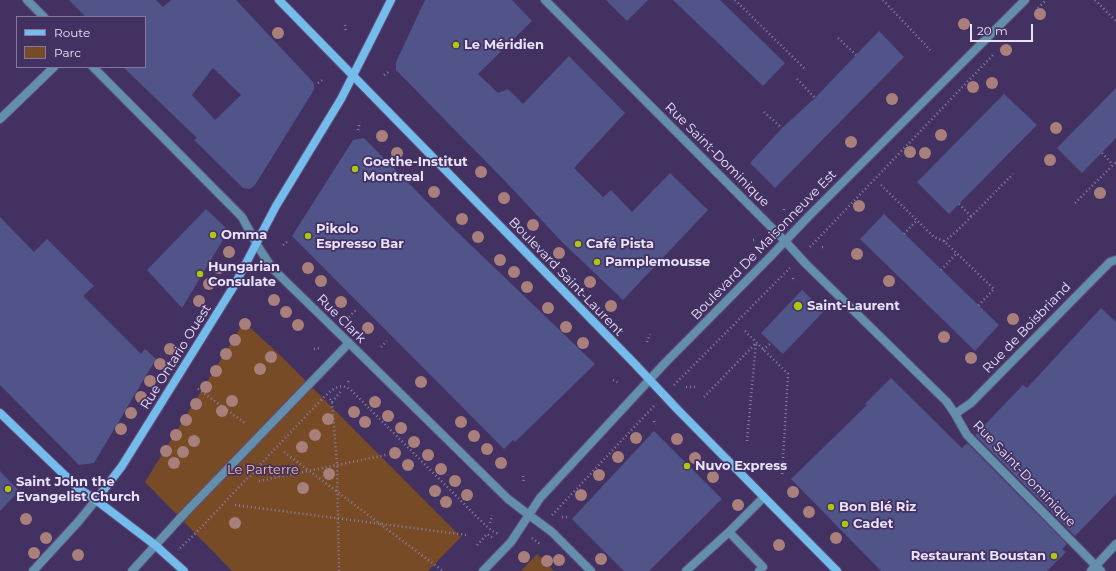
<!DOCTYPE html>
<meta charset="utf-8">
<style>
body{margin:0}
#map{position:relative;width:1116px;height:571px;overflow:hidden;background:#433162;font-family:Montserrat,sans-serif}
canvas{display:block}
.legend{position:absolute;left:16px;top:16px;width:130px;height:52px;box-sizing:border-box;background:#433162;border:1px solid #85789f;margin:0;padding:5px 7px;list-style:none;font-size:12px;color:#e9e2fb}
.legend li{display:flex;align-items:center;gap:8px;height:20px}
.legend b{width:20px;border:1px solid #85789f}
.scale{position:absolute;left:970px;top:24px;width:63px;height:18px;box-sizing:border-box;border:2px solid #e9e2fb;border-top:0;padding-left:5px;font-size:12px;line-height:14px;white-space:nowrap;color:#e9e2fb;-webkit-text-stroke:3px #433162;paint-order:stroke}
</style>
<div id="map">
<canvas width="1116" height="571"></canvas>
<ul class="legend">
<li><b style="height:5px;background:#74bceb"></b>Route</li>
<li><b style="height:11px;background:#774b26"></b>Parc</li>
</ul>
<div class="scale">20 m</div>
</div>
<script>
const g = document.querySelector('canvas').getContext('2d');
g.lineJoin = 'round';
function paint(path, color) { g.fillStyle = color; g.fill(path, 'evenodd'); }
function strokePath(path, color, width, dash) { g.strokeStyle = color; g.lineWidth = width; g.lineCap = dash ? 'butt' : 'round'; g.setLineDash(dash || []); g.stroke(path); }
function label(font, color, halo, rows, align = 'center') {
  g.font = font + ' Montserrat,sans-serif'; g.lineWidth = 3.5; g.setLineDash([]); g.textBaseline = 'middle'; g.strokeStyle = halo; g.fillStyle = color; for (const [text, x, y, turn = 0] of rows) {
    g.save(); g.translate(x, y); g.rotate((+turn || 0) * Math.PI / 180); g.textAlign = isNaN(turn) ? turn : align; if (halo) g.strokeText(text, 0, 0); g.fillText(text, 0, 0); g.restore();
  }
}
const green = new Path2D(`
 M244,322L282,357L461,537L428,571H232L145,482Z
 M537,554L554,571H521Z`);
const building = new Path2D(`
 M69,0H156L163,7L171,0H236L313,82L314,85V89L312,93L255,185L250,189L243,188L194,140L197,138L123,67H145V17H86ZM213,68L241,95L215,120L192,95Z
 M425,0H512L532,21L478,74L498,93L508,89L523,104L569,56L625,113L574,168L603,197L611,190L632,212L670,173L708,210L623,300L562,242L505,181L396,70V62Z
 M606,0H648L627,21Z
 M673,0H720L785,63L763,86Z
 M879,31L904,57L775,188L750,163L782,128L815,98Z
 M1116,88V138L1082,173L1057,148Z
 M1004,94L1037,125L949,214L917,182Z
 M364,138L450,225L595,364L515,442L513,440L504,449L292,236L353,140Z
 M206,209L226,228V235L182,308L147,270Z
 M884,214L999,325L975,351L860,239Z
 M0,217L34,252L47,239L94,286L83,296L141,354L145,349L156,359L94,463L79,465L0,385Z
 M802,290L824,311L783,354L761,333Z
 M1101,308L1116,322V494L1075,536L975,435L1023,385L1027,388Z
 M891,378L962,448L967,443L1067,544L1062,549L1066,552L1047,571H881L791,479L867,405L865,404Z
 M654,431L722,499L649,571H624L572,519Z
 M0,471L19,491L0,511Z`);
const path = new Path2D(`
 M735,0L805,69
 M883,0L932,52
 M1095,0L1116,21
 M1038,8L1046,0
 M345,25L346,32
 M838,38L856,55
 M384,75L390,71
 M797,79L815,98
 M318,83L324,79
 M764,112L782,128
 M358,130L360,122
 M1102,153L1113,165
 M881,185L934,237L944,241L994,289L978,306
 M1075,203L1116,162
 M959,204L972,217
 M784,210V207
 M904,234L917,220
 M753,240H757
 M944,241L950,237L958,230L1013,174
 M283,245L288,241
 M810,247L993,55
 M822,247H826
 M941,270L957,253
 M793,278L794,282
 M349,317L356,310
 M745,331L788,374L782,476
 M647,342L650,334
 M381,347L387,341
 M314,349L319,348
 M763,350L771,343
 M613,380L619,383
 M348,382L350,379
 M674,385L790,268
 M686,387H695
 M198,389L245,423
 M704,397L756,343
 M330,399L332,402L337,464L339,571
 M332,402L341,391
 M654,421L655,425
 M747,441L756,343
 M284,452L443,571
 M523,476L524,484
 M259,481L386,455
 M235,505L467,535
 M552,515L654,406
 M562,517H567
 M490,523L492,515
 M532,538L540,544
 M477,545L487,534L494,539
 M180,548L192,537L322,399C331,391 339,381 351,390L478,518L492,531L499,534`);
const service = new Path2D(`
 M729,532L763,567L759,571
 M686,571L729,532L764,497`);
const minor = new Path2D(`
 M27,0L44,17
 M545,0L785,241L806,264L947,402L955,414L967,435L1101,571
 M93,67L242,217L257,245L272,268L349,343
 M0,119L54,67
 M955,414L971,403L1110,262L1116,260
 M529,515L552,532L591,571`);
const tertiary = new Path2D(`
 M33,571L78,522L96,500
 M132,571L184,514L349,343L508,499L529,515
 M483,571L511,542L540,498L665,363L771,256L808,217L1025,0
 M1091,571L1116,544`);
const secondary = new Path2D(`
 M279,0L633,362L678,410L837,571
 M0,413L78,488L96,500L155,545L184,571
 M96,500L122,466L234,286L276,206L341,99L371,40L391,0`);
const trees = [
 [1040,14],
 [964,24],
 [278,33],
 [1006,50],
 [992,83],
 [973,87],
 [892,99],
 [1056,128],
 [941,135],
 [382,136],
 [851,142],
 [910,152],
 [397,153],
 [925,153],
 [1050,160],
 [481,172],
 [434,192],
 [1100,193],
 [504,198],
 [859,206],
 [462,219],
 [533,225],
 [478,237],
 [229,252],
 [559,253],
 [857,254],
 [500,260],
 [219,268],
 [308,268],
 [514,272],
 [321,281],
 [889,281],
 [590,282],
 [209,284],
 [527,287],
 [274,300],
 [199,301],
 [341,302],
 [611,306],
 [548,308],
 [286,312],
 [1013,319],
 [245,324],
 [298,325],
 [566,327],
 [368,328],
 [944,337],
 [235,340],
 [583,343],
 [170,349],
 [226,354],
 [271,357],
 [971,358],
 [160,364],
 [260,369],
 [216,371],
 [150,381],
 [421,382],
 [206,387],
 [141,397],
 [232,401],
 [375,402],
 [196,404],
 [222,411],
 [354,412],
 [131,413],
 [388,416],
 [328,419],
 [186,420],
 [365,422],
 [461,422],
 [401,428],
 [121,429],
 [176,435],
 [315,435],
 [474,436],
 [636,438],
 [677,439],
 [194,441],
 [414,442],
 [302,447],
 [487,449],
 [166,451],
 [183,452],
 [395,453],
 [428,455],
 [618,457],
 [695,458],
 [174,463],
 [501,463],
 [408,465],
 [441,469],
 [329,474],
 [599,475],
 [713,477],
 [455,481],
 [303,488],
 [435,491],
 [793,492],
 [467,495],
 [581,495],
 [446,502],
 [738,505],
 [809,512],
 [26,519],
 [235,523],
 [46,538],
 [836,538],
 [779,545],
 [34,553],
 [78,555],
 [524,557],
 [601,559],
 [559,560],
 [547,561]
];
const markers = [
 [456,45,4,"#acc612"],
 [355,169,4,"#acc612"],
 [213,235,4,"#acc612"],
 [308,236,4,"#acc612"],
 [578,244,4,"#acc612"],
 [597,262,4,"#acc612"],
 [200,274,4,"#acc612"],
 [798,306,5,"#acc612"],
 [687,466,4,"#acc612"],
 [8,489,4,"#acc612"],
 [831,507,4,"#acc612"],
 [845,524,4,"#acc612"],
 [1054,556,4,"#acc612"]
];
const poiNames = [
 ["Le Méridien",464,45],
 ["Goethe-Institut",363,162],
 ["Montreal",363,177],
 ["Pikolo",316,229],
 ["Espresso Bar",316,244],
 ["Omma",221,235],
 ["Café Pista",586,244],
 ["Pamplemousse",605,262],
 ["Hungarian",208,267],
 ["Consulate",208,282],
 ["Saint-Laurent",807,306],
 ["Nuvo Express",695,466],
 ["Saint John the",16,482],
 ["Evangelist Church",16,497],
 ["Bon Blé Riz",839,507],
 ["Cadet",853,524],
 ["Restaurant Boustan",1046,556,"right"]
];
const streetNames = [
 ["Rue Saint-Dominique",717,155,45],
 ["Boulevard De Maisonneuve Est",764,245,-46],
 ["Boulevard Saint-Laurent",566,277,46],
 ["Rue Clark",341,319,45],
 ["Rue de Boisbriand",1027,328,-46],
 ["Rue Ontario Ouest",176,357,-58],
 ["Rue Saint-Dominique",1024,474,46]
];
const parkNames = [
 ["Le Parterre",263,470]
];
paint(green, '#774b26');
paint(building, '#505489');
strokePath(service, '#5e4d7a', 10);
strokePath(minor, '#5e4d7a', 10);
strokePath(tertiary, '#5e4d7a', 10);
strokePath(secondary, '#5e4d7a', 10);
strokePath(path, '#8c7fa5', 2.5, [1, 3]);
strokePath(service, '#638fac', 8);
strokePath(minor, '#638fac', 8);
strokePath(tertiary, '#638fac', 8);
strokePath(secondary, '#74bceb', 8);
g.fillStyle = '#a87f7b';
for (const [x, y] of trees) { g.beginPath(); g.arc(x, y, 6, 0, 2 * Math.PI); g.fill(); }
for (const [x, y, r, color] of markers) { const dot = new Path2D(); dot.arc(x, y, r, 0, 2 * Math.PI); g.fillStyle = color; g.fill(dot); strokePath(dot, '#433162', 1.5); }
label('bold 13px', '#e9e2fb', '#433162', poiNames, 'left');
label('13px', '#e9e2fb', '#433162', streetNames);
label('13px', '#fabe8f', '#433162', parkNames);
</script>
